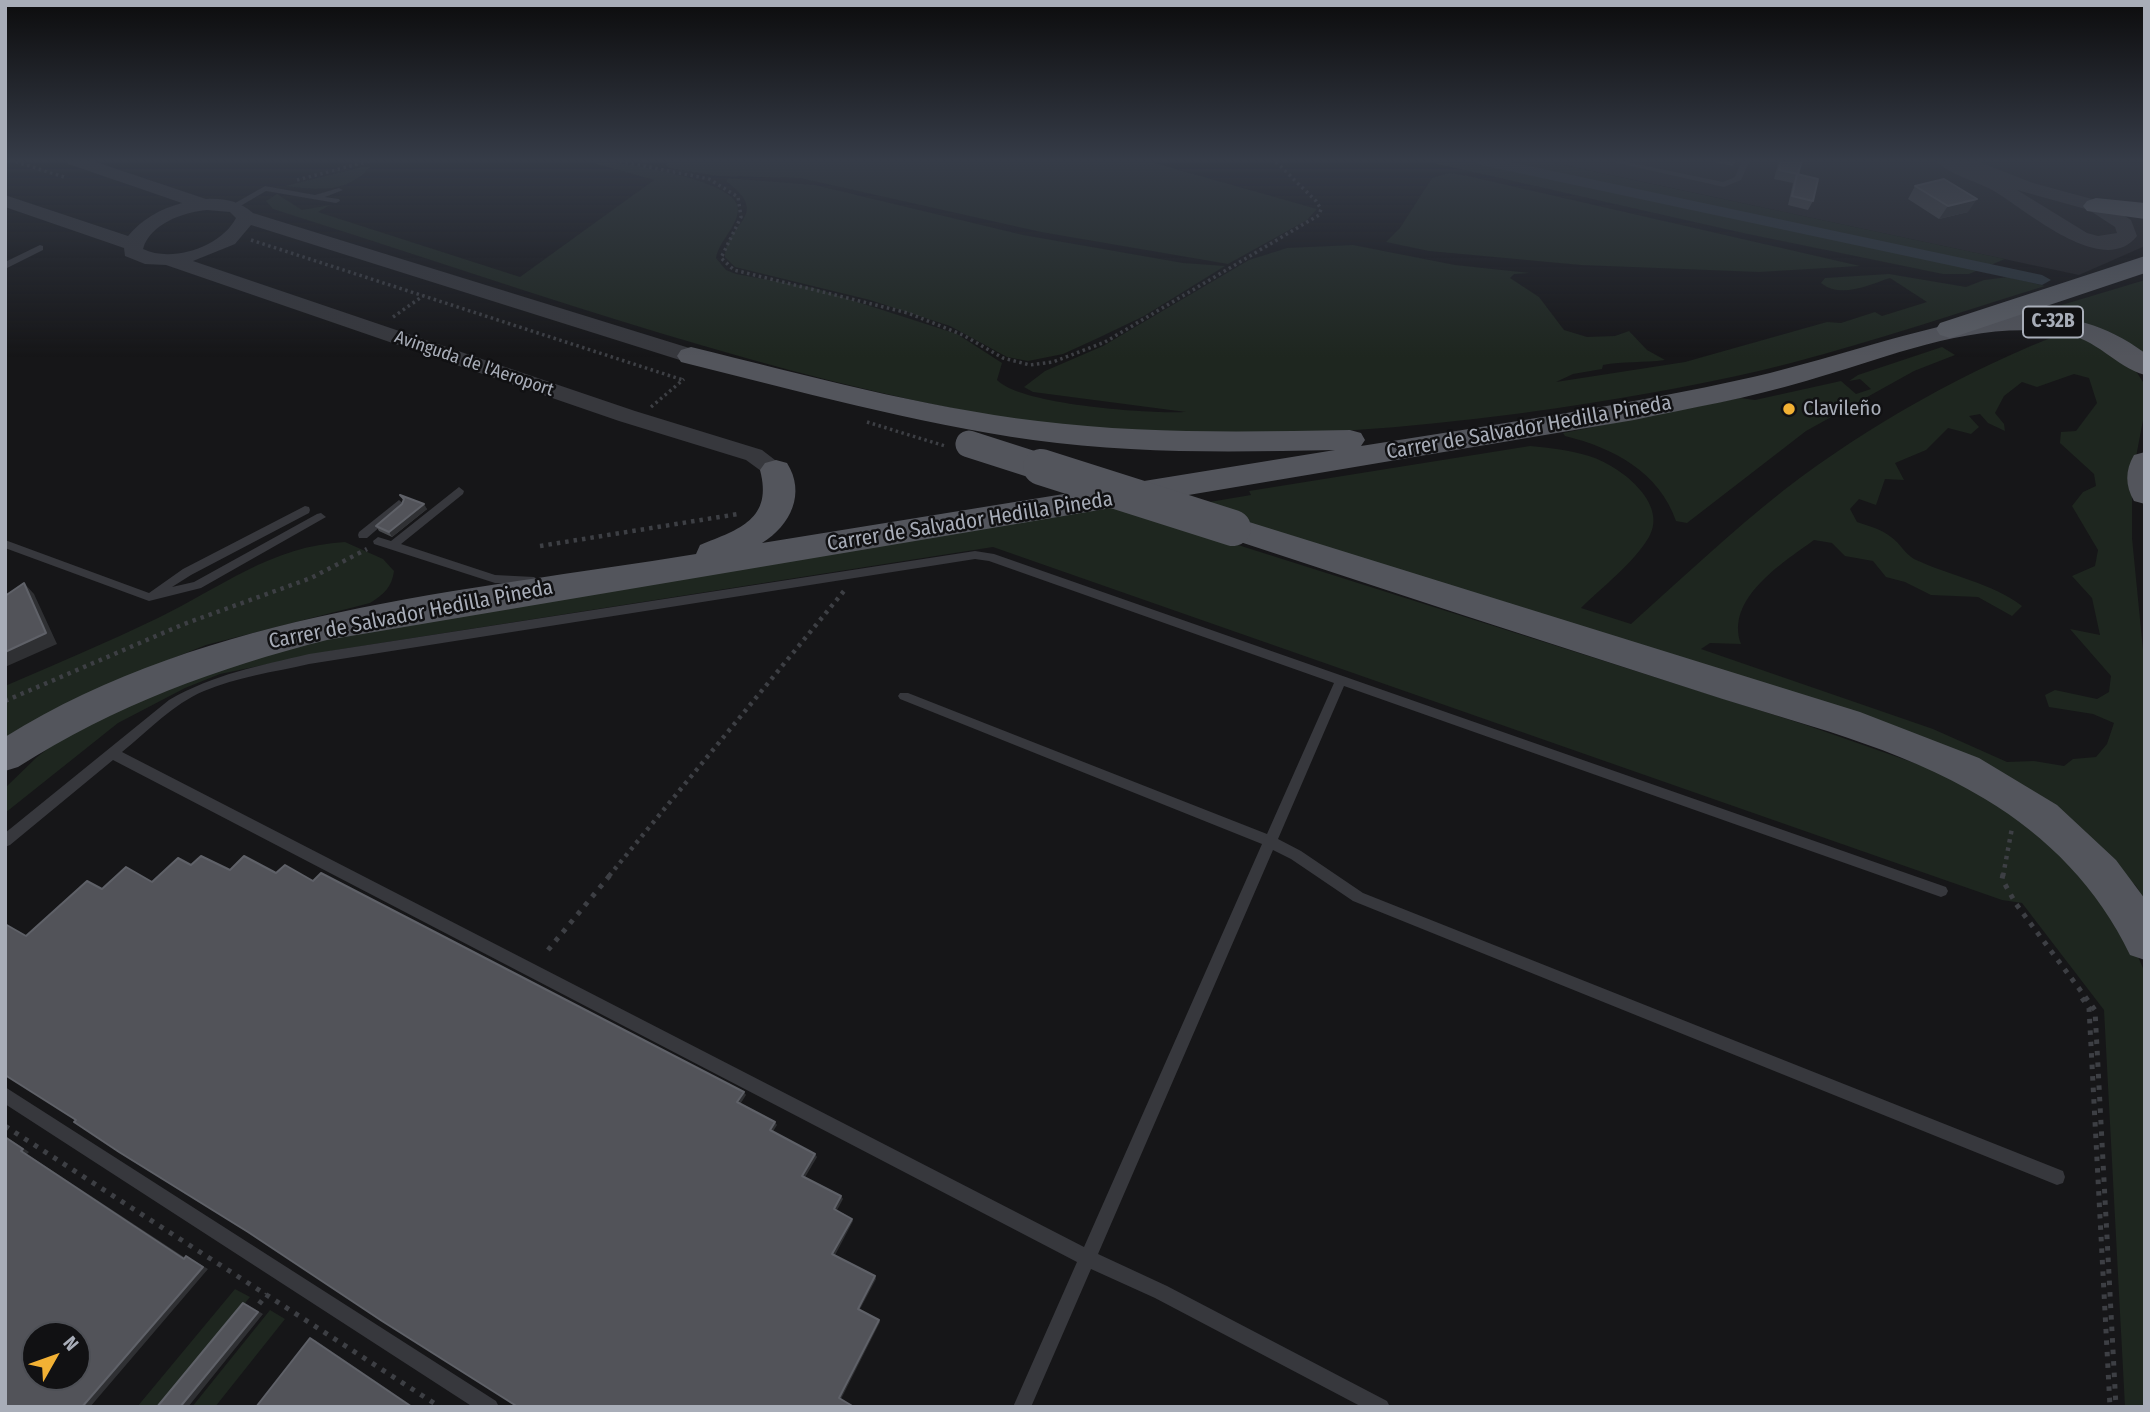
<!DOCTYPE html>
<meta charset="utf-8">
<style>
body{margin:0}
#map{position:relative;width:2150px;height:1412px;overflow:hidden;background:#161618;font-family:"Fira Sans Condensed",sans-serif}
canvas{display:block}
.frame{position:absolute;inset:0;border:7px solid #a8adb8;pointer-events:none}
.north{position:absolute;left:21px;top:1321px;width:70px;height:70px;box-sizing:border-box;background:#111113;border:2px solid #4d4f55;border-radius:50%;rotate:50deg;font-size:19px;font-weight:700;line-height:28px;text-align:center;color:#a8adb8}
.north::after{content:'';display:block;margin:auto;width:24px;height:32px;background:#f2b134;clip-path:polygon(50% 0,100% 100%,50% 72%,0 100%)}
</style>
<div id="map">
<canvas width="2150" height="1412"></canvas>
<div class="frame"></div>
<div class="north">N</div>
</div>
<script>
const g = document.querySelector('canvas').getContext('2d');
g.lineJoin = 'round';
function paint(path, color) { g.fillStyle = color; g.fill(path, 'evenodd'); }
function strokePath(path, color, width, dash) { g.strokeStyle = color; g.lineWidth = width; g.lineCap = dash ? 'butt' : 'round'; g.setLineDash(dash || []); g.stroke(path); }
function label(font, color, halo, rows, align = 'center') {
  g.font = font + ' "Fira Sans Condensed",sans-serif'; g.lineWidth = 5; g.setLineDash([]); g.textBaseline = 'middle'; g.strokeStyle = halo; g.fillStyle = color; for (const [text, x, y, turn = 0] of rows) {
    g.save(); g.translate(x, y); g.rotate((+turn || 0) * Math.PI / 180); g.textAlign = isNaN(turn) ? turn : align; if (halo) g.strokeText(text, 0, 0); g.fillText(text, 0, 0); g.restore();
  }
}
const built = new Path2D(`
 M1540,160H2145V246L2079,275Z`);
const green = new Path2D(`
 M583,160C608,160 739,178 738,209C738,226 719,241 716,258L726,270L736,274L814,288L957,334L1002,363L997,380C1021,405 1150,414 1186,412L1033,392L1024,387L1045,371L1103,346L1249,260L1287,248L1353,245L1455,265L1530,273L1514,274L1510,278L1539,297L1564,330L1587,337L1615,336L1629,331L1647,350L1665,360C1644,363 1623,361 1603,365L1602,369L1573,374L1556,382L1685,362L1827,322L1841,323L1875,312L1882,316L1927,302L1890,278C1868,285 1841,299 1821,283L1825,278L1889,274L1966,287L1984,280L2008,277L2045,286C1961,312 1877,340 1791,363C1714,383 1636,396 1558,408C1364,436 1160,449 966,411C730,365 502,281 273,209L266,201L277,194L302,210L330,205L318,212L520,277L654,180Z
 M668,160H1144L1317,209L1307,220L1228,264L1041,232L800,178L717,176L669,168L666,165Z
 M1420,160H1540L2005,259L1969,274H1943L1743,233Z
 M362,167H370C347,194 317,190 285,186Z
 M1449,173L1468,176L1860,266L1759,272L1581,265L1429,251L1386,242L1400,228L1432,178Z
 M728,178L815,185L1023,235L1183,263L1225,266L1144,316L1098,338L1063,354L1028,361L1007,357L950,326L870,300L735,267L725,257C726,221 773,217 726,181Z
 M2145,280V355C2110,335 2076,318 2035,313Z
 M2068,331L2130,362L2145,385L2144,415L2132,478V538L2145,670V900L2136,886L2055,806L1186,506L1251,495L1249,491L1530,446C1550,448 1570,450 1589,456C1619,465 1669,503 1649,537C1633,564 1602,587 1581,608L1631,624C1681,579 1731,532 1784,490C1870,424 1967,370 2068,331ZM2074,374L2089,378L2097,403L2076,431L2061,432L2060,443L2094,474L2096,486L2083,492L2072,506L2098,550L2095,566L2072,576L2092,598L2100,635L2070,629L2111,676L2109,692L2097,699L2055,690L2045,695L2049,707L2093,714L2114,723L2107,744L2096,757L2073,759L2064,766L2034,761L2007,762L1933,729L1701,649L1710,643L1741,644C1725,599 1781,564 1814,540L1832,543L1845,556L1873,561L1886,577L1905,582L1931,595L1978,597L2012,616L2022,606C1992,583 1950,576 1914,559C1905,554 1900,543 1891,537C1881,529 1869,526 1857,522L1850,509L1859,499L1876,505L1885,479L1904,480L1895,463L1926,450L1948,428L1971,434L1979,427L1969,416L1980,414L1988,423L2005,431L2004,424L1995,413L2004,396L2022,382L2037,387Z
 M1942,347L1955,355L1914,371L1806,431L1687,523L1676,521C1659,472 1614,448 1565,436L1563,433L1740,398L1755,400L1841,381L1856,394L1871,389L1860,379L1849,381L1858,375Z
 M1115,506L1806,725L1943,773L2026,814L2123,921L2145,973V1407H2125L2104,1010L2022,903L2002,900L993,547L336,650L220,674L185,688L118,723L5,813V788L37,757L62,738L178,679L327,638Z
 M345,542L383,559L394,571C392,587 384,594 370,603L206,645L126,677L5,739V686C56,664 108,642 158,618C222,587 271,546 345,542Z
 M235,1289L250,1297L160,1407H137Z
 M270,1310L285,1319L215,1407H192Z`);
const canal = new Path2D(`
 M1473,160H1501L2042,275L2051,280L2042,285L1481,165Z`);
const pathFar2 = new Path2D(`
 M10,160L67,178
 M614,160L709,179L738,197L741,217L721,258L734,270L908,313L963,335L1003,358L1030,365L1053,362L1105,342L1319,215L1321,209L1316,201L1274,160
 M297,180L374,160
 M251,240L683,380
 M393,317L423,296
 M651,407L684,379
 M867,422L945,446`);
const pathFar1 = new Path2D(`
 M540,546L738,514
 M5,701L184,624L311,578L367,549
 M609,876L844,591
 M2003,876L2012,828`);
const path = new Path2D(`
 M2003,874L2002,879L2016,904L2095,1010L2116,1407
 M548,950L611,874
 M2082,998L2089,1008L2110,1407
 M5,1126L440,1407
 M252,1313L267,1294`);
const service = new Path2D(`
 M1604,160H1617L1723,182L1735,177L1742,160H1750L1741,180L1724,187Z
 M265,186L315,195L339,188L343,190L325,197L339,199L340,201L336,203L266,191L237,208L230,206Z
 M40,245L43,246V250L5,269V262Z
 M459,487L464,491L463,494L401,544L495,575L534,577L540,581L538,584L495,583L374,544L373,541L378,537L391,541Z
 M399,500L404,504L403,507L367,538H359L358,535L359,532Z
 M305,506L309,507L310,510L309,513L191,575L172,587L194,582L317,514L321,513L326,517L201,588L149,601L5,548V540L149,593L183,569Z
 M975,551L994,554L1946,887L1948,891L1946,895L1941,897L1344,686L1278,839L1301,851L1363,893L2063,1171L2065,1177L2063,1183L2057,1185L1353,901L1291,859L1273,850L1098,1254L1167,1286L1387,1401L1390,1407H1362L1155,1298L1091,1269L1031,1407H1013L1077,1262L113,760L10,845L5,847V833L169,700C214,674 259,666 309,654ZM975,559L989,561L1334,683L1267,834L908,693H900L898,696L900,699L1262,844L1084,1247L122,752C148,731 173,704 204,691C237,677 274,672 309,664Z
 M5,1087L496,1401L499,1407H473L5,1104Z`);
const tertiary = new Path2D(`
 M65,160H90L206,199C224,198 239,201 253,213L699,351L702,356L699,361H683L251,225L235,244L193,261L635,411L762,450L788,470L784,476H768L746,460L619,421L166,265L145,264L125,256L124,248L5,207V195L128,236C142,219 160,209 182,203L68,164ZM207,210L230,212L236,218C221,247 172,263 143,249C150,224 183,212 207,210Z
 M1935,160H1974L2033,183L2103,202L2131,220L2137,236C2103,280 2023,207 1992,190C1976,181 1947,174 1935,160ZM2017,190L2089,210L2115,227L2117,233L2098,236L2087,233Z`);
const primary = new Path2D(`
 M2021,313C2071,317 2104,323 2145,353V375C2115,367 2098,338 2060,333C1972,320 1888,358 1806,381C1749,398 1691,408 1634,420L327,640C217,668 115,705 18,767L5,771V737C209,610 464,592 696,554L700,545C740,529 773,519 760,470L765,463L776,460L787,463C806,493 791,525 762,543L1335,450C1235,452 1133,454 1033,440C914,423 798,391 681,362L677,356L681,350L691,347C806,375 921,407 1038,421C1142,434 1246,432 1350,430L1361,433L1365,440L1361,446C1492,425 1624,406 1753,377C1844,356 1928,322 2021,313Z
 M2145,452V504L2134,501C2125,486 2125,470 2134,455Z
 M1233,517L1860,712L1979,758L2057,805L2116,860L2145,899V960L2130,955C2098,888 2048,837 1985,799C1898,746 1799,724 1704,693C1543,641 1382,589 1222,536L1217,528L1222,520Z`);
const trunk = new Path2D(`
 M2096,198L2145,203V219L2087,211L2083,206L2087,201Z
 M2145,256V273L1960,335L1950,338L1940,335L1936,329L1940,323Z`);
const primaryBridgeFar1 = new Path2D(`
 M969,444L1047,469`);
const primaryBridge = new Path2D(`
 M1041,467L1233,528`);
const wall = new Path2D(`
 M1706,160H1736L1733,166Z
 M1779,160H1802L1798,175L1813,201L1808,210L1788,205L1793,183L1774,179Z
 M1915,186L1968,212L1939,219L1908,199Z
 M400,495L427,509L392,537L379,531L376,526L402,504L403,500Z`);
const shadedWall = new Path2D(`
 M1977,199L1968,212L1939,219L1948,206Z
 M424,504L427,509L392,537L389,532Z
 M24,583L34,594L57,644L5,667V652Z
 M744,1092L746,1095L739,1106L737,1102Z
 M775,1122L777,1125L772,1133L770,1130Z
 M5,1136L29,1152L27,1154L190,1261L184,1259L134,1226L21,1151Z
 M815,1154L817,1157L804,1179L802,1176Z
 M841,1196L843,1199L836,1212L834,1209Z
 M852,1219L853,1221L834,1257L832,1254Z
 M186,1256L208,1269L90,1407H82Z
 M875,1276L876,1279L859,1311L858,1309Z
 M243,1303L248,1305L263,1314L188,1407H180Z
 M879,1320L880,1322L841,1399L839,1398Z
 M310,1338L315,1340L414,1407H412Z`);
const building = new Path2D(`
 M1781,160H1802L1798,174L1779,170Z
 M1797,174L1818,179L1813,201L1792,196Z
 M1944,179L1977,199L1948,206L1915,186Z
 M400,495L424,504L389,532L376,526L402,504L404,499Z
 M24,583L46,633L5,652V596Z
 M201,856L230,870L244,856L276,873L285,865L313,881L321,873L744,1092L737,1102L775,1122L770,1130L815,1154L802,1176L841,1196L834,1209L852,1219L832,1254L875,1276L858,1309L879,1320L839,1398L854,1407H518L382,1321L248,1232L119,1152L74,1122L76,1120L5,1075V924L26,936L87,881L102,889L126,867L152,882L178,858L191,865Z
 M5,1137L23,1149L21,1151L134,1226L184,1259L186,1256L203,1267L82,1407H5ZM35,1335H77V1377H35Z
 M243,1303L258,1312L180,1407H157Z
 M310,1338L412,1407H256Z`);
const markers = [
 [1789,409,7,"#f2b134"]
];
const farStreetnames = [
 ["Avinguda de l'Aeroport",474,364,19]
];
const shields = [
 [2053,322,60]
];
const shieldNames = [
 ["C-32B",2053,322]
];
const poiNames = [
 ["Clavileño",1803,409]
];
const streetNames = [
 ["Carrer de Salvador Hedilla Pineda",1529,428,-10],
 ["Carrer de Salvador Hedilla Pineda",970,522,-9],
 ["Carrer de Salvador Hedilla Pineda",411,615,-11]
];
paint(built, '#222225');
paint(green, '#1e261f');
paint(canal, '#2c353c');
strokePath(pathFar2, '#3d3f44', 3.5, [2.5, 3.5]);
strokePath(pathFar1, '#3d3f44', 4.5, [3.5, 5]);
strokePath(path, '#3d3f44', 5, [4.5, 7]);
paint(service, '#37383d');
paint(tertiary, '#37383d');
paint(primary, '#53555c');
paint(trunk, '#5b5e65');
strokePath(primaryBridgeFar1, '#53555c', 27);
strokePath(primaryBridge, '#53555c', 36);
paint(wall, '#47494d');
paint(shadedWall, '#2f3033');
paint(building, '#525359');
strokePath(building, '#5f6168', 2);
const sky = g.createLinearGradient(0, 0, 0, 357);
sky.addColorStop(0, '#0c0c0d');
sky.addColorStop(0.45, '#363c48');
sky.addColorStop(1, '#363c4800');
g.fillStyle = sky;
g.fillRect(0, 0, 2150, 357);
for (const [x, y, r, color] of markers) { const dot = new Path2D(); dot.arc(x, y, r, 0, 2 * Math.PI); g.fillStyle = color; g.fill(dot); strokePath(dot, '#111113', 2.5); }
label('18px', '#a8adb8', '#111113', farStreetnames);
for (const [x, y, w] of shields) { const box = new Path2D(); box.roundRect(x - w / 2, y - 15.5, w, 31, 5); g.fillStyle = '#111113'; g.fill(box); strokePath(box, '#a8adb8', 2); }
label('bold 19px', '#a8adb8', null, shieldNames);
label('21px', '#a8adb8', '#111113', poiNames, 'left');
label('21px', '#a8adb8', '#111113', streetNames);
</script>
